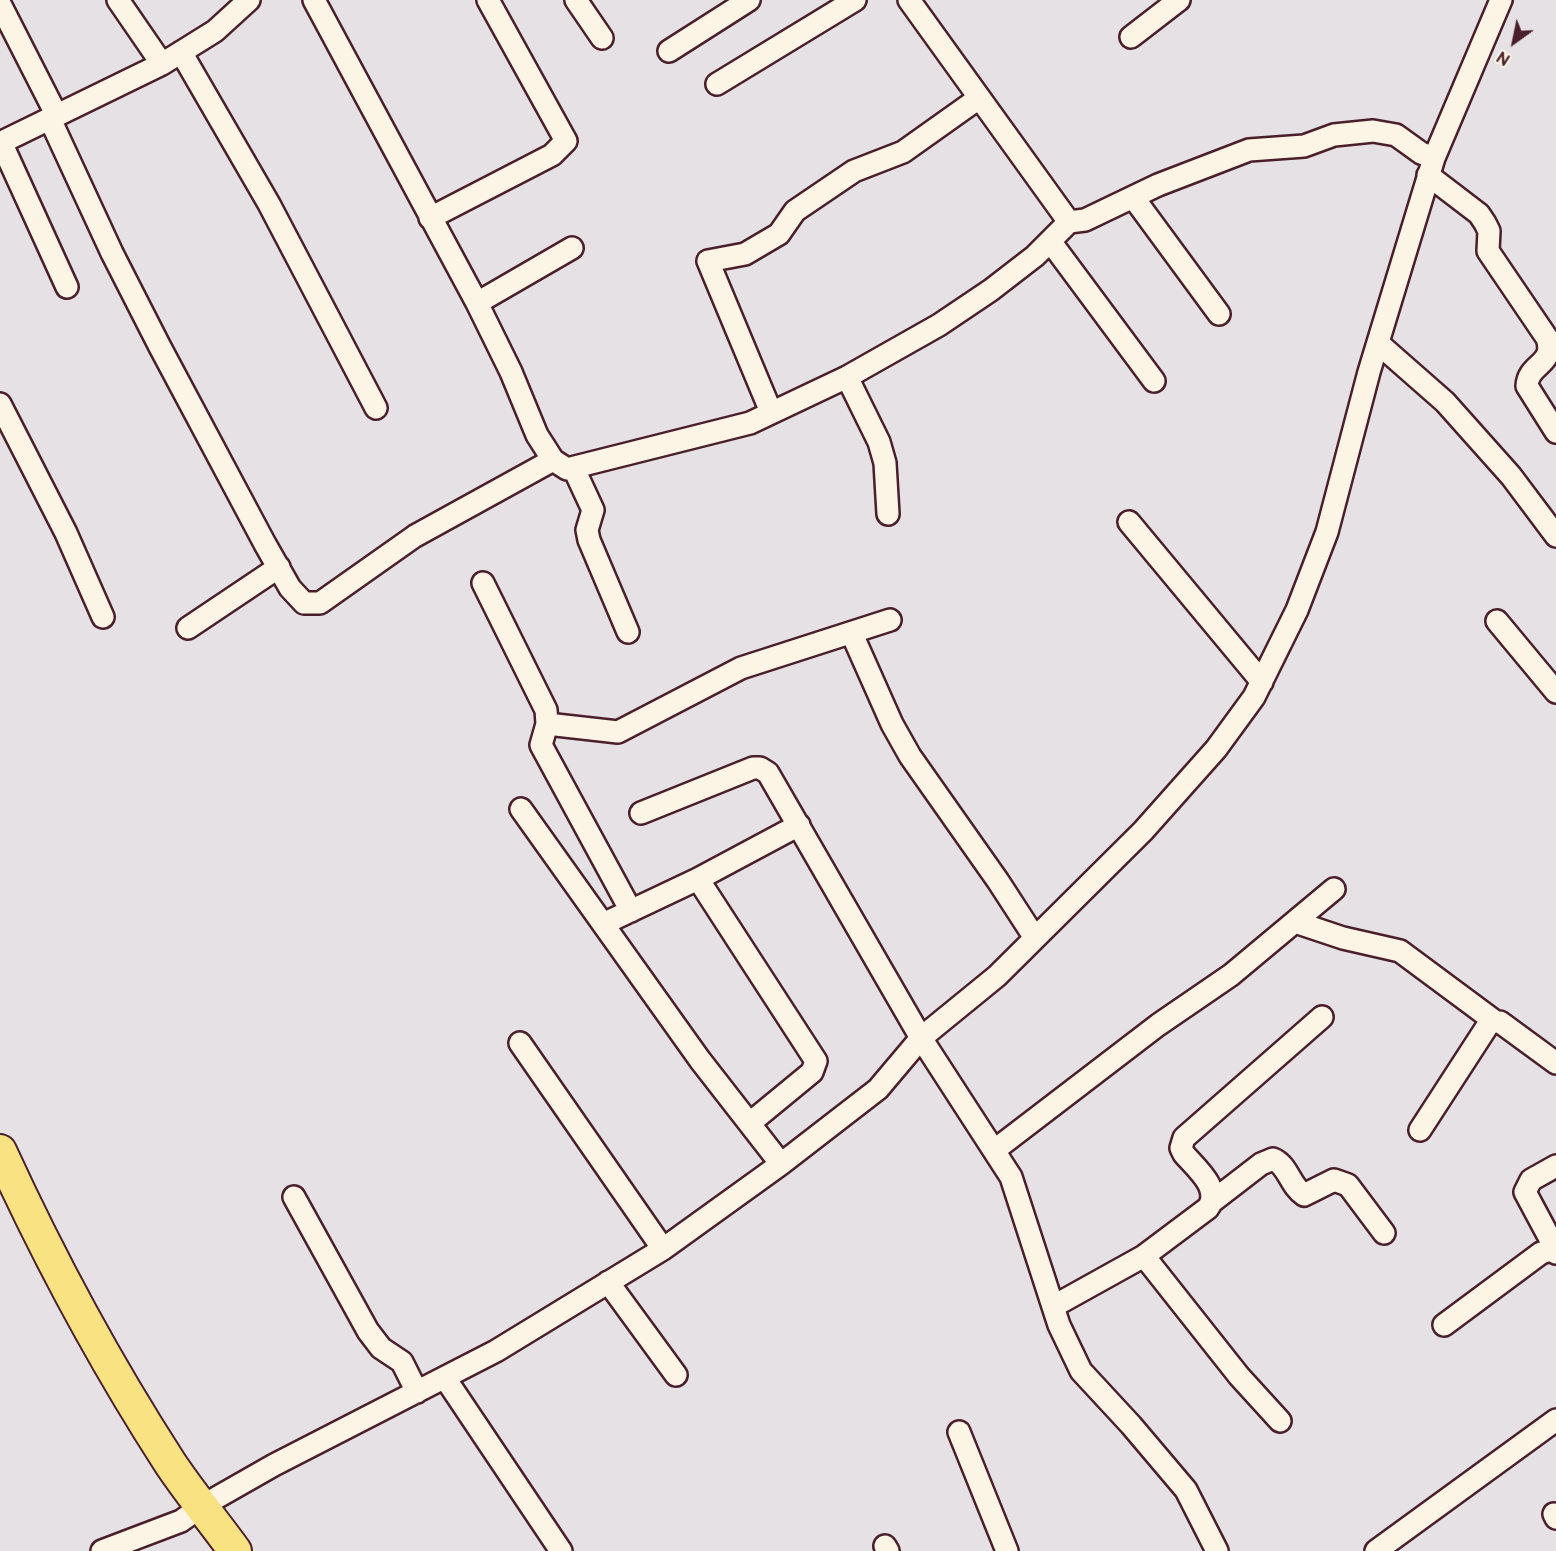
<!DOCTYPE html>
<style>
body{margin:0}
#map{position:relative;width:1556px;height:1551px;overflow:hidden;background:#e6e1e5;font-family:"Balsamiq Sans",sans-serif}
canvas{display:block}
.north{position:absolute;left:1484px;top:12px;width:60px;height:60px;-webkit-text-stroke:4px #fcf5e5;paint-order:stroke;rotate:213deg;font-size:16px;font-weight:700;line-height:24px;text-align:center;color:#4a1f2b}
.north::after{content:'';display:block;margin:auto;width:21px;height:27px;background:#4a1f2b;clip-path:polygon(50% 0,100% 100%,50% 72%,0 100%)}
</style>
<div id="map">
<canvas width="1556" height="1551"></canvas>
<div class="north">N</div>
</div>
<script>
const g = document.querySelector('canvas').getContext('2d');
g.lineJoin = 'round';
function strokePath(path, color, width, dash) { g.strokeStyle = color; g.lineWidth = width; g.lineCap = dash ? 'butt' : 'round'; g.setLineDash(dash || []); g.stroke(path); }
const minor = new Path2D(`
 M118,0L162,64
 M314,0L477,303L511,372L537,435L553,460L567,469L750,423L847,377L939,325L991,290L1035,256L1069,222
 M576,0L602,38
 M909,0L1069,222L1085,220L1158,185L1249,150L1304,146L1334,135L1373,131L1396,135L1421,153L1434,158
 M0,4L57,116
 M1131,37L1179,0
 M669,51L749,0
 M181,52L269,204L376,408
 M717,84L855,0
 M50,119L112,253L160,347L265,544L290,588L304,603H320L415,536L553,460
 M1,142L67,287
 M0,143L162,64L215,31L249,0
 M1428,175L1479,214L1485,223L1489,231L1488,251L1547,338C1556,365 1528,363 1527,386L1556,432
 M1133,197L1219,314
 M430,218L552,155L566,141L488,0
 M1050,241L1154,381
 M477,303L572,248
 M1379,344L1445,402L1511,476L1556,536
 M847,377L879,442L885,463L888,514
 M0,404L66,533L103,617
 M771,412L708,261L745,254L779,234L795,211L854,171L903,152L979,98
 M574,469L593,510L587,530L589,540L628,632
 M1129,522L1262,682
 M483,583L546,710L547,724L541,745L631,911
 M1497,621L1556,692
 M188,628L279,567
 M852,634L892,724L910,756L998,881L1035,938
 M547,724L618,732L741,668L890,620
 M521,809L700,1060L781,1164
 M641,813L753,768H760L768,773L921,1038L1011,1177L1059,1325L1081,1371L1131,1425L1186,1490L1217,1551
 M698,879L816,1061L812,1072L750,1123
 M1295,922L1343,938L1400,951L1493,1020
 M603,924L698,879L799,825
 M520,1043L663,1249
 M1420,1130L1490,1022H1500L1556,1063
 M996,1149L1158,1025L1231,975L1334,889
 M294,1197L368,1331L381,1348L402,1362L417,1392
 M1213,1201L1261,1164L1273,1159C1288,1165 1290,1186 1304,1195L1334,1180L1348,1185L1384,1233
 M1555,1248L1525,1192L1531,1180L1556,1166
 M1144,1256L1239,1376L1280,1421
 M608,1282L676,1375
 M1054,1306L1144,1256L1208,1208C1222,1189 1196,1168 1184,1154L1181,1148L1184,1138L1322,1017
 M1444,1325L1541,1253L1551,1250L1556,1253
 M445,1378L561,1551
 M959,1432L1007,1551
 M1554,1514L1556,1518
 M885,1546L888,1551
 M102,1551L181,1521L202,1506L274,1465L496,1351L663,1249L781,1164L878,1089L921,1038L997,976L1143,831L1216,749L1254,697L1297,610L1327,532L1369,372L1434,158L1501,0
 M1376,1551L1556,1420`);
const highway = new Path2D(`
 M0,1151C49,1258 106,1364 170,1463C190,1493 214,1522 235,1551`);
strokePath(minor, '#4a1f2b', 26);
strokePath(highway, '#4a1f2b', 36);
strokePath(minor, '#fcf5e5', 21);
strokePath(highway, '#f8e281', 32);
</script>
